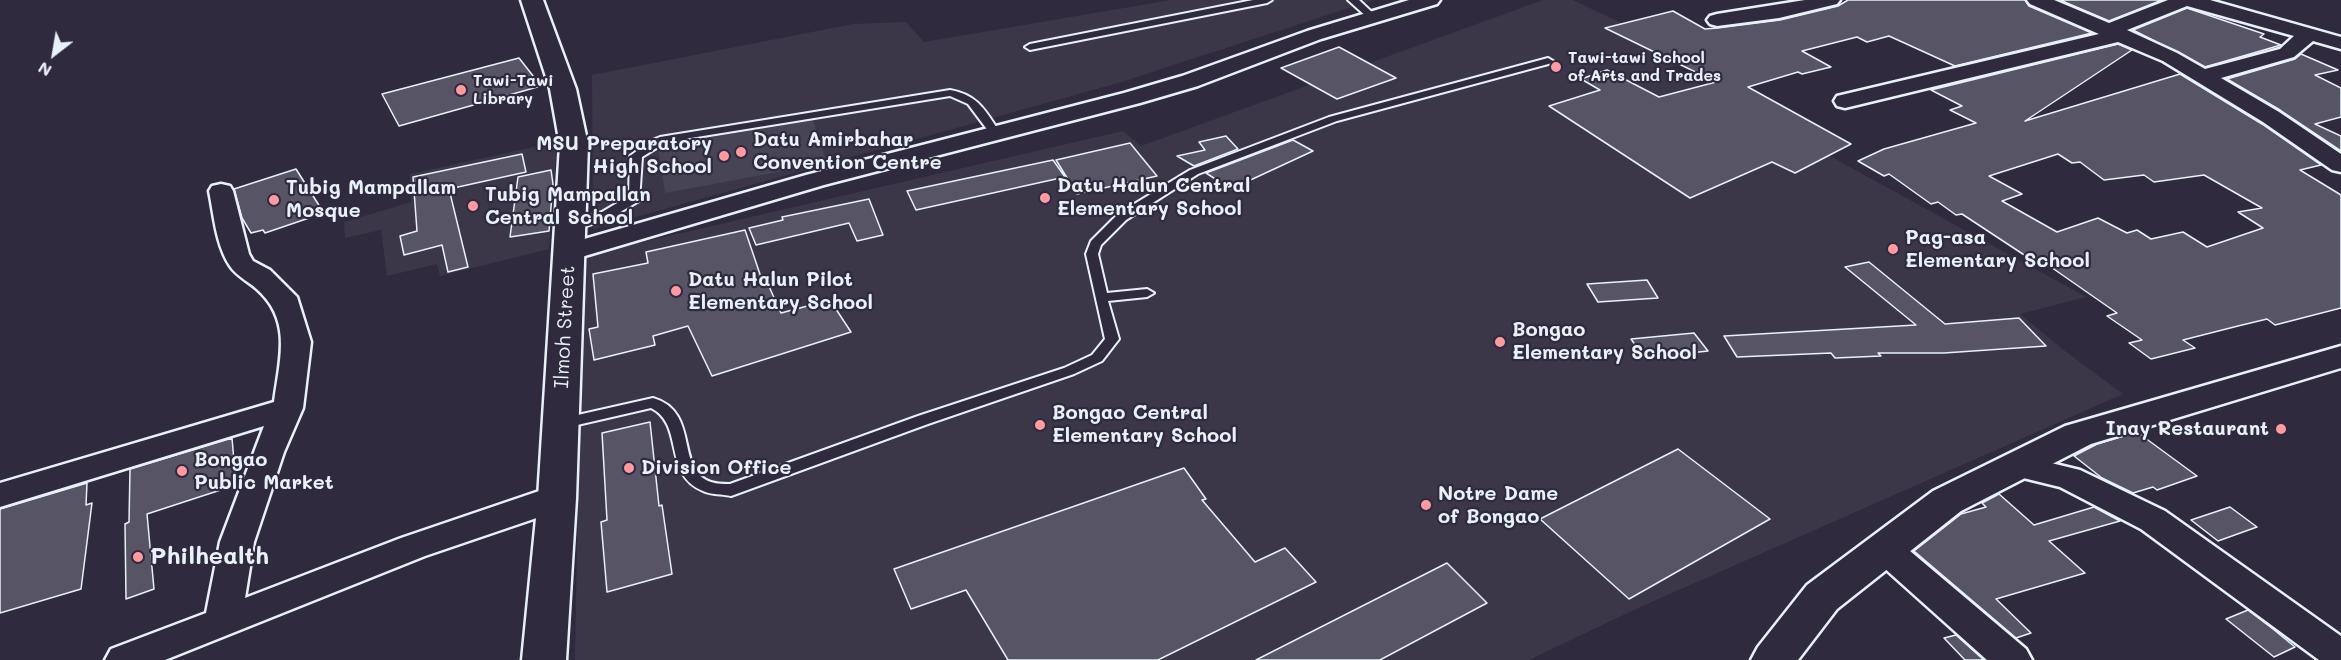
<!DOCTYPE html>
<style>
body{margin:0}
#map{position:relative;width:2341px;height:660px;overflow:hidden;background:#2f2a3d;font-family:Mali,sans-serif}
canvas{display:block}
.north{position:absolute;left:24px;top:24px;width:60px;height:60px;-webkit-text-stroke:4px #2f2a3d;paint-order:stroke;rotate:211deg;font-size:16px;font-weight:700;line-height:24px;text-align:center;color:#e8f1f8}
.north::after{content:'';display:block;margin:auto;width:21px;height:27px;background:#e8f1f8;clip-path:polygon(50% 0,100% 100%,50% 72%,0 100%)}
</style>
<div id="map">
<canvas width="2341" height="660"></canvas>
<div class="north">N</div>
</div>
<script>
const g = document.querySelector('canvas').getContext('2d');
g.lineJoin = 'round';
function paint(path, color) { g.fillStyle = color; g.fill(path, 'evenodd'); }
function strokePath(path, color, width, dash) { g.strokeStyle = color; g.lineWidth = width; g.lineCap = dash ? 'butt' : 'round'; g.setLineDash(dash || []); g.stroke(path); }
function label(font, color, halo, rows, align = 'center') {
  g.font = font + ' Mali,sans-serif'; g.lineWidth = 4.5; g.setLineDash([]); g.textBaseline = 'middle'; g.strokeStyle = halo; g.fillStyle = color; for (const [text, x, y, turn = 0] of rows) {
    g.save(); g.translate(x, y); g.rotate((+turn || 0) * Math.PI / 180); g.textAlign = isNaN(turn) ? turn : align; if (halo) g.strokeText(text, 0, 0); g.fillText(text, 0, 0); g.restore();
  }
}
const built = new Path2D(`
 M1171,0H1374L1118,83L593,229L592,75L853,24L906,22L924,42Z
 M1543,0H1573L1694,58L1670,68L2086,297L2020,314L2065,351L2123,394L1638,608L1529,660H575L582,256L1123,131L1141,146Z
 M557,142L549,249L440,276L437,264L387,276L381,230L345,238L344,222L411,202L410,174Z`);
const green = new Path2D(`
 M811,114L827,163L665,193L657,140Z`);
const building = new Path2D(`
 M1848,0H2025L2029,6L2092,33L1955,66L1889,36L1867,42L1857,37L1802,51L1831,67L1802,74L1798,72L1748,87L1851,144L1795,173L1772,162L1690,198L1549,106L1600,90L1581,79L1607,70L1659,97L1716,82L1605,28L1673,11L1705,29L1717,28L1780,20L1838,6Z
 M2060,0H2162L2109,21Z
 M2187,8L2264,34L2260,37L2281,45L2205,67L2133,30Z
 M2118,44L2132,50L2025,121L2180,74L2262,124L2321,165L2300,170L2341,195V308L2275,325L2267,319L2238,326L2183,340L2195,348L2151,359L2129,343L2142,340L2107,316L2117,313L2048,265L2041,266L1962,214L1956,215L1938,202L1931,204L1889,174L1884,176L1858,161L1884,149L1976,123L1950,110L1962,106L1931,90ZM2058,154L2072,163L2080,162L2104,180L2144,175L2154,182L2204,175L2262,208L2238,212L2263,228L2207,247L2183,232L2151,239L2137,230L2127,233L2098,218L2057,232L2002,201L2022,194L1989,176Z
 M1339,47L1396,78L1337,99L1281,68Z
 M2301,54L2338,70L2315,75L2341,88V117L2315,124L2341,136V151L2280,110L2227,79L2295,59Z
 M519,58L541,86L399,126L382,94Z
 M1226,136L1238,149L1194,166L1177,156L1205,150L1199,142Z
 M1293,140L1313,151L1231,189L1206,173Z
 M1130,143L1157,176L1077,194L1056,160Z
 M522,154L526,172L449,189L468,267L448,272L442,245L404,255L400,236L417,231L413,177Z
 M1053,160L1065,177L916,210L907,191Z
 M296,169L322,210L310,214L312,217L265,233L263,230L251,233L242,218L234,189Z
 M551,170L553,184L549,231L510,237L518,177Z
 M869,199L883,235L857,241L849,223L756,245L749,228L783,220L782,217Z
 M745,230L763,283L767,282L781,313L830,300L851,332L712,376L688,326L653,336L655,345L594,360L589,329L598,327L593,274L648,263L646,252Z
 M1869,262L1945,324L2019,318L2046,346L1944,353H1878L1881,356L1835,358L1831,353L1737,357L1724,336L1916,325L1845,267Z
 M1647,280L1658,298L1598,302L1587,284Z
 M1694,333L1708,351L1644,358L1631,339Z
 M650,422L659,506L662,505L672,574L607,592L601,522L607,520L602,433Z
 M2137,432L2197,476L2157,490L2153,487L2133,493L2102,478L2074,456L2097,444Z
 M232,438L236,485L147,514L154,589L126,599L125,524L129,522L130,469Z
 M1678,449L1770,519L1629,599L1540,519Z
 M1184,468L1206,499L1202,500L1255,562L1285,548L1316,582L1158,660H1008L966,590L911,609L894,569Z
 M87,483L86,505L92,503L81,589L0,613V509Z
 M1999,494L2034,525L2094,507L2120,521L2049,541L2085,573L1996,599L2031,633L2016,638L1914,551L1961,514L1986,507L1982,503Z
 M2230,507L2257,527L2218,541L2191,520Z
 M1447,563L1487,603L1380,660H1256Z
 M2248,610L2273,629L2295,647L2274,657L2226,619Z
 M1956,635L1984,660H1965L1944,638Z`);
const service = new Path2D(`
 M1253,0H1272L1267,3L1030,50L1025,47L1030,44Z
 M1348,0H1359L1376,16L1368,18Z
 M1548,58L1553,61L1552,63L1337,121L1198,174L1126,220L1101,245L1098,254L1107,293L1147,289L1154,293L1147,297L1108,301L1119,339L1102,361L1074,374L928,424L731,496C722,494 711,495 703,491C662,474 685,425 651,408L560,429L555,428L553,424L555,420L560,419L653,398C701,412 674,469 711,482C717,484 724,484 730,484L918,416L1064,368L1092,355L1105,339L1086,254L1091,241L1118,214L1190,170L1329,117Z
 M950,90C979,95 986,112 1001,134L1000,136H992L968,104L950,96L666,142L642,157L639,201L610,218L571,231L565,227L567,224L602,212L629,196L630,156L650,141L660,137Z`);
const minor = new Path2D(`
 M1409,0H1440L1437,4L1321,39L1198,86L1140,103L824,185L578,258L569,260L560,258L556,252L560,246L806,175L1124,93L1182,76L1307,31Z
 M1805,0H1840L1837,4L1779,18L1717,26L1710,24L1707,20L1710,16L1717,14Z
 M2027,0H2054L2109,23L2168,0H2210L2341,37V49L2313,41L2294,57L2221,78L2279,112L2341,154V172L2332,170L2263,122L2163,61L2118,42L1845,108L1837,106L1834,101L1837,96L2099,34L2030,4ZM2187,6L2294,36L2280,49L2205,69L2177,53L2127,30Z
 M221,184L230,186L233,191L249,254L253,261L270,270L297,297L311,342L303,408L284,452L254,542L245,598L401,538L545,489L557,486L569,489L574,498L569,507L425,556L165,660H105L111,649L206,613L220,542L264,426L0,507V483L274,402C279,363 292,324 261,293C252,283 237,277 230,266C216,245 214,215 209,191L212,186Z
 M2018,455L2080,470L2165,511L2341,636V660H2319L2141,529L2060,487L2007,474L2002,466L2007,458Z
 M1885,536L1897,540L2026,649L2032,660H1987L1873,558L1868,549L1873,540Z`);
const tertiary = new Path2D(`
 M521,0H543L576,89L588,145L576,498L566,660H522L538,498L560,145L550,89Z`);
const secondary = new Path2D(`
 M2341,346V368L2091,444L1961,511L1837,609L1798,660H1751L1758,647L1807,585L1933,491L2065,426Z`);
const markers = [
 [1556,67,6,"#ff9aa2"],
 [461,90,6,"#ff9aa2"],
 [741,152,6,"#ff9aa2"],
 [724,156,6,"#ff9aa2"],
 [1045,198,6,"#ff9aa2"],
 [274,200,6,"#ff9aa2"],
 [473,206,6,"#ff9aa2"],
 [1893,249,6,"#ff9aa2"],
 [676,291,6,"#ff9aa2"],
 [1500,342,6,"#ff9aa2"],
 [1040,425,6,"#ff9aa2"],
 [2281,429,6,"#ff9aa2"],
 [629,468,6,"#ff9aa2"],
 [182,471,6,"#ff9aa2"],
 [1426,505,6,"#ff9aa2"],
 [138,557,6,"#ff9aa2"]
];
const farPoinames = [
 ["Tawi-tawi School",1568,58],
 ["of Arts and Trades",1568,76],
 ["Tawi-Tawi",473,81],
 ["Library",473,99]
];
const poiNames = [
 ["Datu Amirbahar",753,140],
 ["Convention Centre",753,163],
 ["MSU Preparatory",712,144,"right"],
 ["High School",712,167,"right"],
 ["Datu Halun Central",1057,186],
 ["Elementary School",1057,209],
 ["Tubig Mampallam",286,188],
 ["Mosque",286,211],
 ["Tubig Mampallan",485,195],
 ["Central School",485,218],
 ["Pag-asa",1905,238],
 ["Elementary School",1905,261],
 ["Datu Halun Pilot",688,280],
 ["Elementary School",688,303],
 ["Bongao",1512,330],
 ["Elementary School",1512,353],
 ["Bongao Central",1052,413],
 ["Elementary School",1052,436],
 ["Inay Restaurant",2269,429,"right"],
 ["Bongao",194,460],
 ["Public Market",194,483],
 ["Division Office",641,468],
 ["Notre Dame",1438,494],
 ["of Bongao",1438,517]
];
const streetNames = [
 ["Ilmoh Street",565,327,-87]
];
const nearPoinames = [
 ["Philhealth",150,557]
];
paint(built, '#3b3749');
paint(green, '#464455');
paint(building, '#575565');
strokePath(building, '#e8f1f8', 1.5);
strokePath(service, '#e8f1f8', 4);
strokePath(minor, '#e8f1f8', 5);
strokePath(tertiary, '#e8f1f8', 5);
strokePath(secondary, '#e8f1f8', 5);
paint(service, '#2f2a3d');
paint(minor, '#2f2a3d');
paint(tertiary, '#2f2a3d');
paint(secondary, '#2f2a3d');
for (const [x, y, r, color] of markers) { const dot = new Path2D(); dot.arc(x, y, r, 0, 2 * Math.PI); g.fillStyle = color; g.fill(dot); strokePath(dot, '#2f2a3d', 2); }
label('bold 16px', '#e8f1f8', '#2f2a3d', farPoinames, 'left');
label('bold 20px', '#e8f1f8', '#2f2a3d', poiNames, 'left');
label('20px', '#e8f1f8', '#2f2a3d', streetNames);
label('bold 24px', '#e8f1f8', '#2f2a3d', nearPoinames, 'left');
</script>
